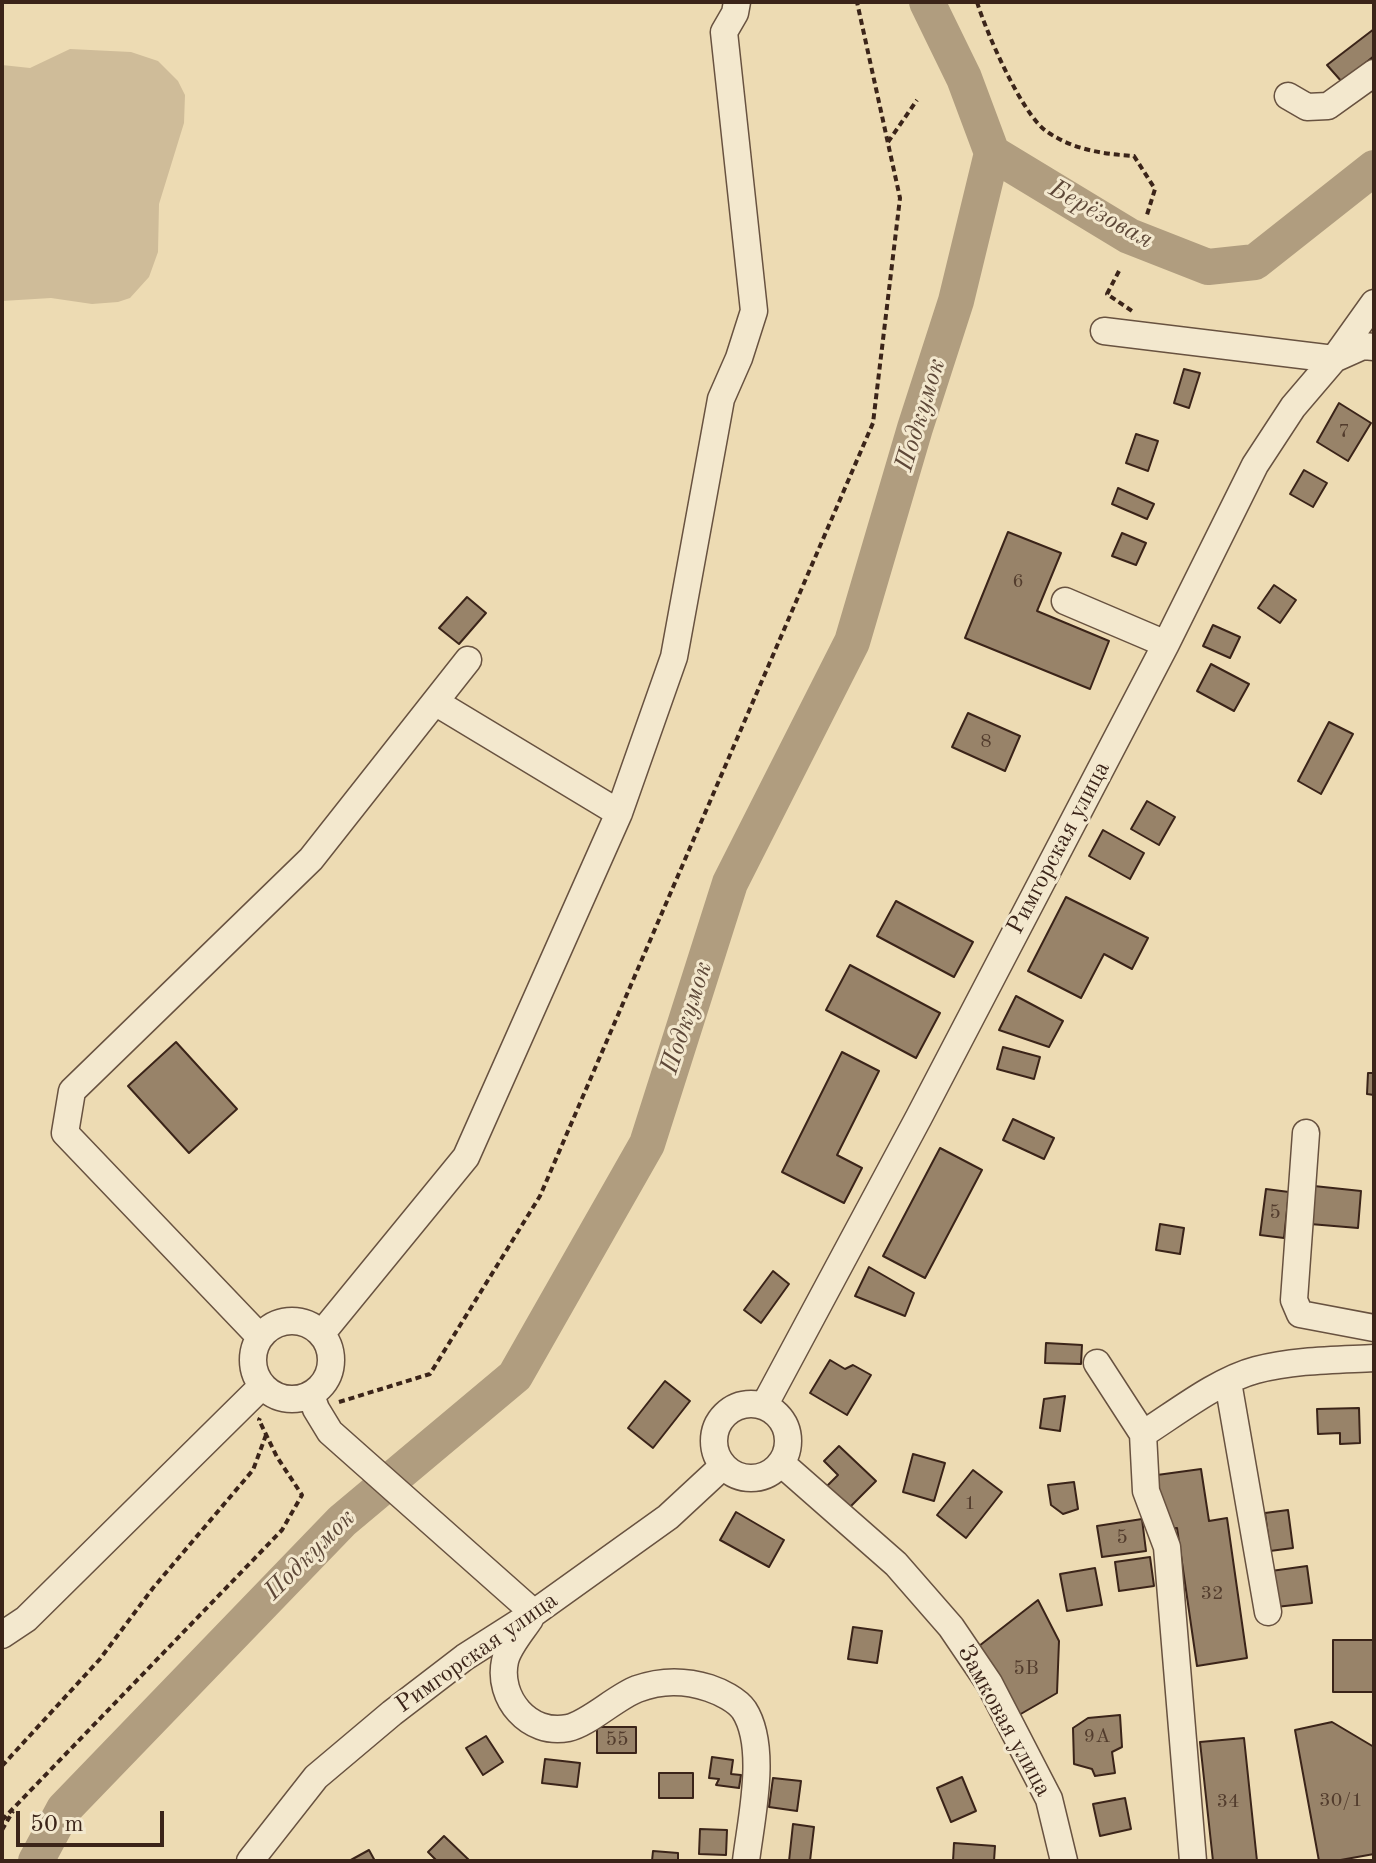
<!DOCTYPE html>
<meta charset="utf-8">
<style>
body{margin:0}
#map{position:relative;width:1376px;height:1863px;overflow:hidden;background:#eddbb3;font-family:"Old Standard TT",serif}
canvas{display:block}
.frame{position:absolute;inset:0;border:4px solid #3b2419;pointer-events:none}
.scale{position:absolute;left:16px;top:1811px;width:148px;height:36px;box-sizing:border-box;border:4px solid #3b2419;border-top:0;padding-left:10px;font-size:24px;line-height:28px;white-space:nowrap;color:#3b2419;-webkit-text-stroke:6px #f3e8ce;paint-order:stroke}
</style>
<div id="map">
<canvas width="1376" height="1863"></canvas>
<div class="frame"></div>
<div class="scale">50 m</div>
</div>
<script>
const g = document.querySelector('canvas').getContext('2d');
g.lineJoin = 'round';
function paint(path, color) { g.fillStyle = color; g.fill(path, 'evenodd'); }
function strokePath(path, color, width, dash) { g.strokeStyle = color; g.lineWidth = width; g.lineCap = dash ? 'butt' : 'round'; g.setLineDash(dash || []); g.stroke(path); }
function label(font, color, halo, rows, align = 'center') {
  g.font = font + ' "Old Standard TT",serif'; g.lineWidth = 6; g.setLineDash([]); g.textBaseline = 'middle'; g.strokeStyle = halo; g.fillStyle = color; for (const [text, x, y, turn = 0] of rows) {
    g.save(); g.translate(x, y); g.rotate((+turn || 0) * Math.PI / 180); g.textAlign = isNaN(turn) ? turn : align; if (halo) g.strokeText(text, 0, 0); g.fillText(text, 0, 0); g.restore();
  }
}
const green = new Path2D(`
 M70,49L131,52L158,61L178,81L185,95L184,123L159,204L158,252L149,277L130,298L118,302L92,304L51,298L2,301V65L30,68Z`);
const river = new Path2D(`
 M992,153L1129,236L1208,267L1255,262L1374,168
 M36,1861L64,1809L342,1521L515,1376L647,1144L730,883L852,642L915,428L956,301L992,153L964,78L927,2`);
const building = new Path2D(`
 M1374,29V56L1342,82L1327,65Z
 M1184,369L1200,373L1189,408L1174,403Z
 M1339,403L1371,423L1348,461L1317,442Z
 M1136,434L1158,441L1148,471L1126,463Z
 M1304,470L1327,483L1313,507L1290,494Z
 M1118,488L1154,504L1147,519L1112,504Z
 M1008,532L1061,553L1037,611L1109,641L1090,689L965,638Z
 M1122,533L1146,543L1136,565L1112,556Z
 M1274,585L1296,600L1280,623L1258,608Z
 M467,597L486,613L459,644L439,628Z
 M1213,625L1240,637L1230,658L1203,646Z
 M1211,664L1249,684L1234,711L1197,691Z
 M968,713L1020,736L1005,771L952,747Z
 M1329,722L1353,734L1321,794L1298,781Z
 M1147,801L1175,817L1159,845L1131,829Z
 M1103,830L1144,853L1130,879L1089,856Z
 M1066,897L1148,938L1132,969L1104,954L1081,998L1028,971Z
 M896,901L973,942L954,977L877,936Z
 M850,965L940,1013L916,1058L826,1010Z
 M1016,996L1063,1021L1049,1047L999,1030Z
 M176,1042L237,1109L189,1153L128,1086Z
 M1003,1047L1040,1057L1034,1079L997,1069Z
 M842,1052L879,1071L837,1155L862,1168L844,1203L782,1172Z
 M1368,1073H1374V1095L1367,1094Z
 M1013,1119L1054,1138L1044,1159L1003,1140Z
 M940,1148L982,1170L925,1278L883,1256Z
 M1314,1186L1361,1191L1358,1228L1310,1224Z
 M1266,1189L1289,1192L1284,1238L1260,1235Z
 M1160,1224L1184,1228L1180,1254L1156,1250Z
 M869,1267L914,1293L905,1316L855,1296Z
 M773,1271L789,1284L761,1323L744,1310Z
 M1046,1343L1082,1345L1081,1364L1045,1363Z
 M830,1360L845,1369L853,1365L871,1375L847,1415L810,1393Z
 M665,1381L690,1401L653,1448L628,1428Z
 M1065,1396L1060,1431L1040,1428L1044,1399Z
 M1359,1408L1360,1443L1340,1444V1433L1318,1434L1317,1409Z
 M839,1446L876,1481L847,1510L825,1488L838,1475L824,1461Z
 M913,1454L945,1463L934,1501L903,1492Z
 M1201,1469L1209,1521L1227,1518L1247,1658L1197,1666L1177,1528L1165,1529L1157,1475Z
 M973,1470L1002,1492L966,1538L937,1515Z
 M1074,1482L1078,1509L1063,1514L1051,1505L1048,1485Z
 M1288,1510L1293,1548L1270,1551L1265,1513Z
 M736,1512L784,1540L769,1567L720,1540Z
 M1142,1519L1146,1551L1102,1557L1097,1526Z
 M1150,1557L1154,1586L1119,1591L1115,1562Z
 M1307,1566L1312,1603L1276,1607L1271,1571Z
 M1095,1568L1102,1605L1067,1611L1060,1574Z
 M1038,1600L1059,1641L1057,1693L1019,1715L979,1646Z
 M853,1627L882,1631L877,1663L848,1659Z
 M1333,1640H1374V1692H1333Z
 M1120,1715L1122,1747L1112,1752L1115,1773L1095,1776L1092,1769L1074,1764L1073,1728L1088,1718Z
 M1332,1722L1374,1747V1854L1335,1861H1319L1295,1730Z
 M597,1727H636V1753H597Z
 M486,1736L503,1762L483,1775L466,1748Z
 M1244,1738L1257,1861H1213L1200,1742Z
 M712,1757L733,1760L731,1774L741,1775L739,1788L716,1785L719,1779L709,1778Z
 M545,1759L580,1763L577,1787L542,1783Z
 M659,1773H693V1798H659Z
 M962,1777L976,1811L951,1822L937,1788Z
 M773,1778L801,1781L797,1811L769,1807Z
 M1125,1798L1131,1829L1100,1836L1093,1804Z
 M793,1824L814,1827L810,1861H789Z
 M700,1829L727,1830L726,1855L699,1854Z
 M444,1836L470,1861H437L428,1852Z
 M954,1843L995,1846L994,1861H953Z
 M369,1850L375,1861H349Z
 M653,1851L678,1853V1861H652Z`);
const path = new Path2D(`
 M977,2C986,32 1022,114 1046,131C1073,150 1103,154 1134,156L1155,189L1146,218
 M888,142L917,100
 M1119,271L1107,294L1132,311
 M339,1402L430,1374L540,1196L873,423L900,198L857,2
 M2,1766L100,1659L153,1588L253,1470L266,1435
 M2,1820L282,1530L302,1495L277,1457L259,1420L260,1418
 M2,1830L13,1811`);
const minor = new Path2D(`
 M1288,96L1307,107L1328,106L1374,73
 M1104,331L1334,359L1363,346L1374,347
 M1065,601L1166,644
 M435,702L619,813
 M1306,1133L1294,1300L1300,1314L1374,1328
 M253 1360a39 39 0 1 1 78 0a39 39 0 1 1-78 0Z
 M322,1333L466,1157L619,813L674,657L721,399L739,358L754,311L724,32L735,13L737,2
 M260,1337L65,1133L72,1091L311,859L468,660
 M1097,1363L1143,1434L1146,1491L1167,1547L1193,1861
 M1228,1382L1268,1612
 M311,1395L316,1409L330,1432L534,1613
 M714 1441a37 37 0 1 1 74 0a37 37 0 1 1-74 0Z
 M764,1406L919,1117L1166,644L1255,465L1293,407L1334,359L1374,303
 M1143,1434C1176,1413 1218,1380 1256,1370C1294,1360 1335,1360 1374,1358
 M781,1463L896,1564L951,1627L989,1683L1049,1799L1064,1861
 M530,1619C522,1631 508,1647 505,1661C497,1698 529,1736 568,1728C588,1724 616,1697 637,1689C662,1680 684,1680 709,1688C721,1692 737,1700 744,1710C768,1747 751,1819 746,1861
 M2,1635L26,1619L262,1386
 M250,1861L316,1777L392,1713L465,1657L534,1613L668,1517L723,1466`);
const numberNames = [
 ["7",1344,432],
 ["6",1018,582],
 ["8",986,742],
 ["5",1275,1213],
 ["1",970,1504],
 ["5",1122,1538],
 ["32",1212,1594],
 ["5В",1026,1669],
 ["9А",1097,1737],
 ["55",617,1740],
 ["30/1",1341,1801],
 ["34",1228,1802]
];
const streetNames = [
 ["Римгорская улица",1059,848,-62],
 ["Римгорская улица",477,1653,-35],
 ["Замковая улица",1004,1721,61]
];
const waterNames = [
 ["Берёзовая",1101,215,29],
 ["Подкумок",921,415,-73],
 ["Подкумок",687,1018,-72],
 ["Подкумок",310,1555,-45]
];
paint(green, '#cfbc99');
strokePath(river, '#b09d7f', 36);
paint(building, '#988369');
strokePath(building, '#3b2419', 2);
strokePath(minor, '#685240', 29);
strokePath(path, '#3b2419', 4, [6, 4]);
strokePath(minor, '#f3e8ce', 26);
label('20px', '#523c2d', null, numberNames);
label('24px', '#3b2419', '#f3e8ce', streetNames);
label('italic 26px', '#5e4838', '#f3e8ce', waterNames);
</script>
